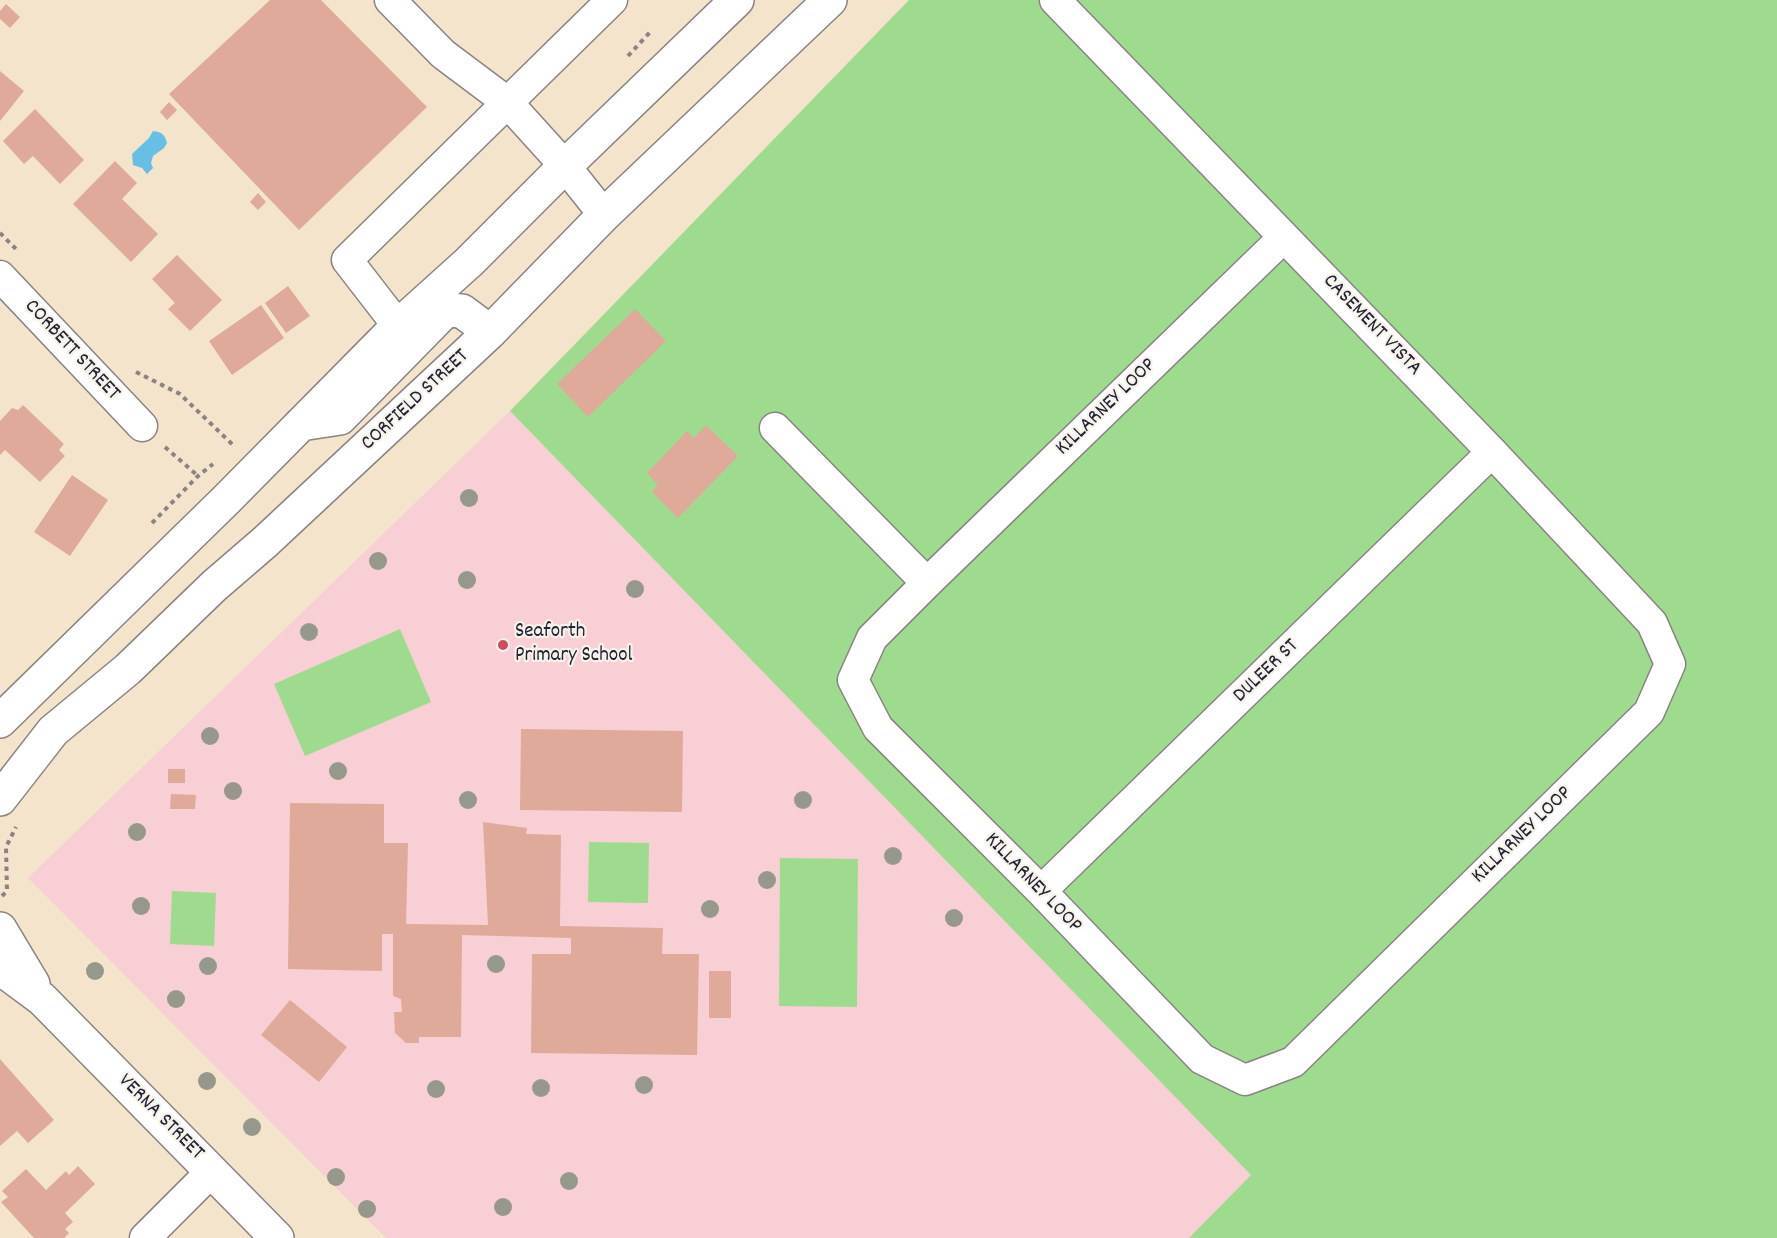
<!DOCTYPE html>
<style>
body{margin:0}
canvas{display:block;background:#f3e4cb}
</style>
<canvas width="1777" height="1238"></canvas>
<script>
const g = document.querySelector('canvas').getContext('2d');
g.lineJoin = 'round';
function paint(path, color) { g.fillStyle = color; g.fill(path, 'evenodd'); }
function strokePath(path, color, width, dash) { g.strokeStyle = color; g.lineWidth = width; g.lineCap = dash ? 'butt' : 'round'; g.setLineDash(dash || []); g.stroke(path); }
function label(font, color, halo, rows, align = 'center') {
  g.font = font + ' Dekko,sans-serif'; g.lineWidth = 4.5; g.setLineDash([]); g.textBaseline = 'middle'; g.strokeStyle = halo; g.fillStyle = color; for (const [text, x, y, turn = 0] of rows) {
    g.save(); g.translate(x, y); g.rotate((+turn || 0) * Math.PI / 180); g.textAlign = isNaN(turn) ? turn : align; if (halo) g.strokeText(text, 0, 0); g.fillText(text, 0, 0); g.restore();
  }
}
const built = new Path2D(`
 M510,411L1252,1175L1189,1238H386L28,878Z`);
const green = new Path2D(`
 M909,0H1777V1238H1189L1251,1175L510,411Z
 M400,629L431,702L305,756L274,684Z
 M589,842L649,843L648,903L588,902Z
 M780,858L858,859L857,1007L779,1006Z
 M172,891L216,893L214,946L170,944Z`);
const water = new Path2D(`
 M153,131C161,132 165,134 167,143L164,148L153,156L151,163L153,168L147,174L142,168L133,165L132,154L149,138Z`);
const building = new Path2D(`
 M270,0H321L427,107L299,230L169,94Z
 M6,4L20,17L10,28L0,19V11Z
 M0,71L24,91L0,121Z
 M169,102L177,110L167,120L160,112Z
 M35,109L84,160L60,184L33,156L24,164L3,141Z
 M115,161L137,183L122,199L158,234L131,262L73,204Z
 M258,193L266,202L258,210L250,202Z
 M177,255L222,300L190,331L168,309L175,303L152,279Z
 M288,286L310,316L286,333L265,303Z
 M261,305L284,338L232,375L209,341Z
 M635,309L666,341L588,417L557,384Z
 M23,405L64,444L59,450L65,456L40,482L5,450L0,455V421L12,408L18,410Z
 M706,425L738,456L678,518L652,492L658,485L647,473L687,431L694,438Z
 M72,475L108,500L70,556L34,532Z
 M521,729L683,731L682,812L520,810Z
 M168,769H185V783H168Z
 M171,794L196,795L195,809H170Z
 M290,803L384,804V843H408L406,924L488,925L483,822L527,828L526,834L561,835L560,926L663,928L662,954H699L697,1055L531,1053L532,954H571V938L462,935L461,1037H419V1043H406L395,1033L394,1012H402L401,999L393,996V934H382V971L288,969Z
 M709,971H731V1018H709Z
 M290,1000L347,1047L319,1082L261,1035Z
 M0,1059L54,1120L28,1143L17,1131L0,1146Z
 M78,1166L95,1184L65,1213L73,1222L65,1229L69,1233L64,1238H34L1,1202L8,1197L2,1191L26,1169L46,1190L66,1171L69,1175Z`);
const path = new Path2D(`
 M628,56L652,30
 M0,233L16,249
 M136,372L180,394L234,446
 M165,447L197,475
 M152,523L198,476L213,464
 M2,896L7,891L6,847L16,827`);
const minor = new Path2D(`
 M390,0L443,54L507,102L565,166L604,215
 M1055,0L1492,452L1652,623L1670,664L1649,712L1293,1062L1245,1080L1202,1059L1041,891L878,728L853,680L872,638L927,583L1284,237
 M0,276L142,426
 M398,326L347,260L612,0
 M775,428L927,583
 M1041,891L1492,452
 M145,1238L212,1171`);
const major = new Path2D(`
 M301,424L340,418L446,310L462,311L490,332
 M0,721L226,500L398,326L469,262L565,166L737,0
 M0,799L53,731L128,669L214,586L265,542L490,332L604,215L830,0
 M0,929L33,984
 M0,968L42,999L277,1238`);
const trees = [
 [469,498],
 [378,561],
 [467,580],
 [635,589],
 [309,632],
 [210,736],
 [338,771],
 [233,791],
 [468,800],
 [803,800],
 [137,832],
 [893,856],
 [767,880],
 [141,906],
 [710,909],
 [954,918],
 [496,964],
 [208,966],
 [95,971],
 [176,999],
 [207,1081],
 [644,1085],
 [541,1088],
 [436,1089],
 [252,1127],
 [336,1177],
 [569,1181],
 [503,1207],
 [367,1209]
];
const markers = [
 [503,645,6,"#d1495b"]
];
const streetNames = [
 ["CASEMENT VISTA",1371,326,46],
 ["CORBETT STREET",71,351,47],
 ["CORFIELD STREET",416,401,-43],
 ["KILLARNEY LOOP",1107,408,-44],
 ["DULEER ST",1267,672,-44],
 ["KILLARNEY LOOP",1523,836,-44],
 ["KILLARNEY LOOP",1032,884,46],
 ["VERNA STREET",160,1118,45]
];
const poiNames = [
 ["Seaforth",515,633],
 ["Primary School",515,657]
];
paint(built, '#f7cfd4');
paint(green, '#9fdb8f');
paint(water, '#67c0e4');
paint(building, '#dfaa99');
strokePath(minor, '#8a8383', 33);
strokePath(major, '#8a8383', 36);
strokePath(path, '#8a8383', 4, [4.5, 4.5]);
strokePath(minor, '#fff', 30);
strokePath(major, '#fff', 33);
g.fillStyle = '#95988a';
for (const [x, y] of trees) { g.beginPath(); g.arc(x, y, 9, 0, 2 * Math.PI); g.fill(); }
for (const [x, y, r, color] of markers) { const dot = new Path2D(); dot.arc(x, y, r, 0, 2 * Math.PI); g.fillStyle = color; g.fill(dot); strokePath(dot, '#f7f3e8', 2); }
label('21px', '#22223b', '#f7f3e8', streetNames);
label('21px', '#22223b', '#f7f3e8', poiNames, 'left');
</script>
